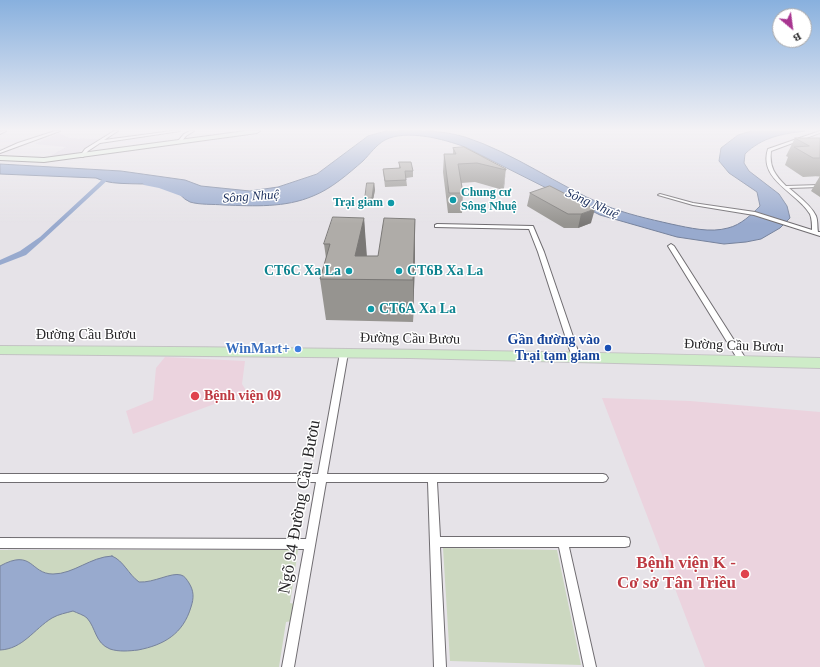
<!DOCTYPE html>
<meta charset="utf-8">
<style>
body{margin:0}
#map{position:relative;width:820px;height:667px;overflow:hidden;background:#e6e3e8;font-family:"Times New Roman",serif}
canvas{display:block}
.north{position:absolute;left:772px;top:8px;width:40px;height:40px;box-sizing:border-box;background:#fff;border:1px solid #a9a8a9;border-radius:50%;rotate:151deg;font-size:11px;font-weight:700;line-height:16px;text-align:center;color:#272628}
.north::after{content:'';display:block;margin:auto;width:14px;height:18px;background:#a83590;clip-path:polygon(50% 0,100% 100%,50% 72%,0 100%)}
</style>
<div id="map">
<canvas width="820" height="667"></canvas>
<div class="north">B</div>
</div>
<script>
const g = document.querySelector('canvas').getContext('2d');
g.lineJoin = 'round';
function paint(path, color) { g.fillStyle = color; g.fill(path, 'evenodd'); }
function strokePath(path, color, width, dash) { g.strokeStyle = color; g.lineWidth = width; g.lineCap = dash ? 'butt' : 'round'; g.setLineDash(dash || []); g.stroke(path); }
function label(font, color, halo, rows, align = 'center') {
  g.font = font + ' "Times New Roman",serif'; g.lineWidth = 3; g.setLineDash([]); g.textBaseline = 'middle'; g.strokeStyle = halo; g.fillStyle = color; for (const [text, x, y, turn = 0] of rows) {
    g.save(); g.translate(x, y); g.rotate((+turn || 0) * Math.PI / 180); g.textAlign = isNaN(turn) ? turn : align; if (halo) g.strokeText(text, 0, 0); g.fillText(text, 0, 0); g.restore();
  }
}
const built = new Path2D(`
 M59,133L70,138L100,139L74,155L48,157L66,147L34,144Z`);
const medical = new Path2D(`
 M165,357L245,361L242,384L247,392L133,434L126,411L153,400L156,368Z
 M602,398L690,401L820,412V667H705Z`);
const green = new Path2D(`
 M443,548L557,550L581,665L450,661Z
 M0,550H298L290,603L295,604L292,621L286,622L279,667H0Z`);
const water = new Path2D(`
 M387,131C414,131 439,129 465,137C514,153 557,185 604,205C626,214 649,219 671,224C690,228 710,233 728,228C741,225 752,214 760,206L757,192L729,173L719,161L721,148L738,135L751,131H805C782,134 762,137 745,154L744,163L749,171L779,194L787,206L790,218L780,228L761,239L746,242L724,244L677,237L600,215L465,147C444,139 406,129 385,140C376,145 370,154 363,161C348,174 331,189 313,196C285,208 254,206 224,205C213,204 200,205 190,202C182,199 179,191 171,188C148,180 115,188 96,178L0,174V164L121,171L185,180L201,186L250,191L278,187L317,174L368,136Z
 M112,556C124,561 128,574 139,582C154,583 171,572 181,575C185,576 187,580 189,583C194,591 194,598 191,607C183,634 164,645 138,650C129,651 119,652 110,649C95,643 96,628 87,618C84,615 77,613 73,611C66,613 59,614 52,618C34,629 23,649 0,650V566C33,548 30,574 53,574C74,574 90,557 112,556Z`);
const canal = new Path2D(`
 M106,176L111,177L44,239L26,255L0,265V260L20,251L40,237Z`);
const river = new Path2D(`
 M148,180L165,183L196,195L197,197L192,200L159,188L144,185L143,183L144,181Z`);
const street = new Path2D(`
 M2,131H6L0,134V132Z
 M55,131H60L0,153V151L18,143Z
 M114,131H118L104,140L172,131H180L100,143L88,151L83,157H81L80,156L85,149Z
 M190,131H194L186,136L181,142H179L178,141L184,134Z
 M820,131V133L771,151C769,167 775,175 786,186L820,185V187L789,188C798,196 811,205 816,216C818,221 817,227 818,232H820V236L754,215L693,205L658,195L660,194L693,203L755,212L812,230C812,225 812,219 810,214C797,192 758,180 768,149Z
 M437,224L533,226L544,252L580,357L579,359H573L572,357L538,252L529,229L435,227V225Z
 M671,244L674,246L746,359L747,361L746,363H740L668,246Z
 M344,350L348,353L327,474H603L606,475L608,478L606,481L603,482H437L440,537H625L629,538L630,542L629,546L625,547H569L596,667H584L559,547H440L446,667H434L428,482H326L294,667H282L304,549L0,548V538L306,539L316,482H0V474H318L340,353Z`);
const secondary = new Path2D(`
 M246,131H260L257,133L44,162L0,160V156L44,158Z`);
const primary = new Path2D(`
 M0,346C273,347 547,351 820,358V368L410,358L0,354Z`);
const wall = new Path2D(`
 M795,138H820V197L811,191L820,176L803,177L785,165L788,157L786,156Z
 M453,148L506,169L503,190L475,182L461,183L463,193L462,213H448L443,172L444,154H453Z
 M399,162L413,171V177L406,178L407,186L385,187L383,169L399,168Z
 M374,183L375,190L372,205H365V199Z
 M550,186L591,223L578,228H564L527,206L530,193Z
 M364,218L366,256H378L415,219V257L413,322L326,320L320,279L326,258L324,244Z`);
const shadedWall = new Path2D(`
 M506,169L504,188L503,190L506,170Z
 M374,183L375,190L372,205V198Z
 M595,209L591,223L578,228L581,214Z
 M364,218L367,257L355,256Z
 M415,219V257L413,322V280Z`);
const building = new Path2D(`
 M795,138H820V158H813L794,147L809,146Z
 M464,147L506,169V170L477,163L458,164L463,193H449L444,154H456L453,148Z
 M399,162H411L413,171H405L406,180L385,181L383,169L400,168Z
 M367,183H374L372,198L365,199Z
 M550,186L595,209L581,214H568L530,193Z
 M333,217L364,218L355,256H378L384,218L415,219L413,280L320,279L330,244H324Z`);
const markers = [
 [453,200,4,"#0f9aa8"],
 [391,203,4,"#0f9aa8"],
 [349,271,4,"#0f9aa8"],
 [399,271,4,"#0f9aa8"],
 [371,309,4,"#0f9aa8"],
 [608,348,4,"#1a4fb4"],
 [298,349,4,"#3f7fe0"],
 [195,396,5,"#e0444e"],
 [745,574,5,"#e0444e"]
];
const farCulturenames = [
 ["Chung cư",461,193],
 ["Sông Nhuệ",461,207],
 ["Trại giam",383,203,"right"]
];
const farWaternames = [
 ["Sông Nhuệ",251,197,-4],
 ["Sông Nhuệ",592,204,24]
];
const cultureNames = [
 ["CT6C Xa La",341,271,"right"],
 ["CT6B Xa La",407,271],
 ["CT6A Xa La",379,309]
];
const streetNames = [
 ["Đường Cầu Bươu",86,335],
 ["Đường Cầu Bươu",410,339,1],
 ["Đường Cầu Bươu",734,346,2]
];
const transitNames = [
 ["Gần đường vào",600,340],
 ["Trại tạm giam",600,356]
];
const shopNames = [
 ["WinMart+",290,349]
];
const healthNames = [
 ["Bệnh viện 09",204,396]
];
const nearStreetnames = [
 ["Ngõ 94 Đường Cầu Bươu",300,507,-80]
];
const nearHealthnames = [
 ["Bệnh viện K -",736,564],
 ["Cơ sở Tân Triều",736,584]
];
paint(built, '#dcd5e1');
paint(medical, '#ebd3de');
paint(green, '#ccd8c0');
paint(water, '#98aace');
strokePath(water, '#76829c', 1);
paint(canal, '#98aace');
paint(river, '#98aace');
strokePath(street, '#706d71', 2);
strokePath(secondary, '#706d71', 2);
strokePath(primary, '#c3c2c3', 2);
paint(street, '#fff');
paint(secondary, '#e6f5e3');
paint(primary, '#ceecc8');
paint(wall, '#969490');
paint(shadedWall, '#7a7876');
paint(building, '#afaca8');
strokePath(building, '#7a7876', 1);
const sky = g.createLinearGradient(0, 0, 0, 224);
sky.addColorStop(0, '#88b0de');
sky.addColorStop(0.58, '#f4f2f5');
sky.addColorStop(1, '#f4f2f500');
g.fillStyle = sky;
g.fillRect(0, 0, 820, 224);
for (const [x, y, r, color] of markers) { const dot = new Path2D(); dot.arc(x, y, r, 0, 2 * Math.PI); g.fillStyle = color; g.fill(dot); strokePath(dot, '#fff', 1.5); }
label('bold 12px', '#0d838f', '#fff', farCulturenames, 'left');
label('italic 13px', '#1b2f5d', '#fff', farWaternames);
label('bold 14px', '#0d838f', '#fff', cultureNames, 'left');
label('14px', '#272628', '#fff', streetNames);
label('bold 14px', '#164399', '#fff', transitNames, 'right');
label('bold 14px', '#366cbe', '#fff', shopNames, 'right');
label('bold 14px', '#be3a42', '#fff', healthNames, 'left');
label('17px', '#272628', '#fff', nearStreetnames);
label('bold 17px', '#be3a42', '#fff', nearHealthnames, 'right');
</script>
